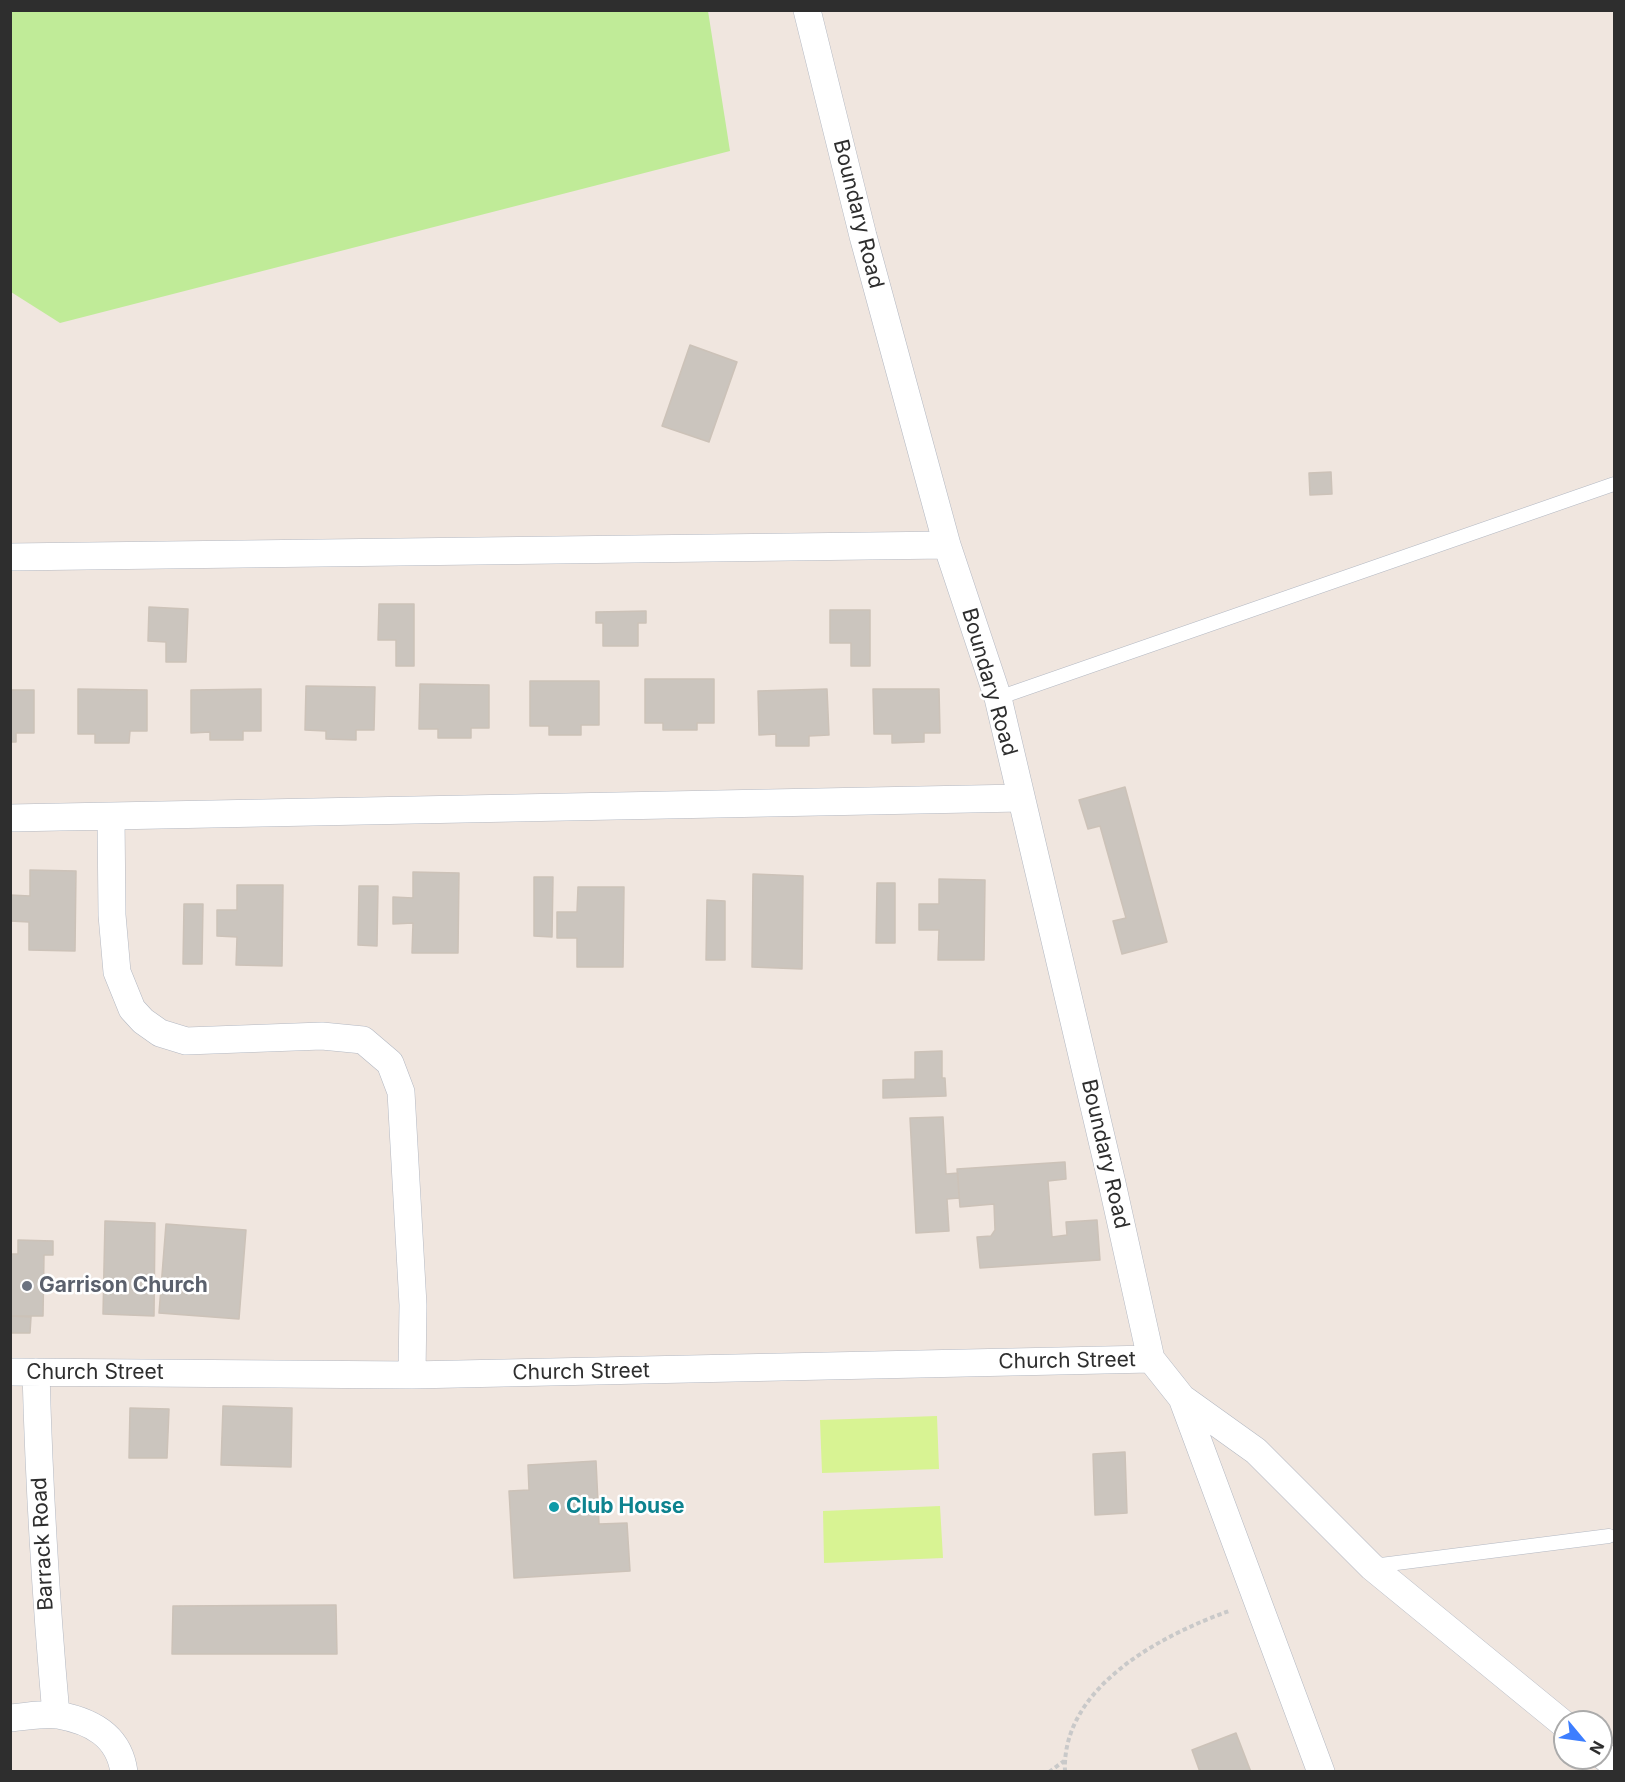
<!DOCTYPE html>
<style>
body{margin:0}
#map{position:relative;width:1625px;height:1782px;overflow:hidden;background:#f0e6df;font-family:Inter,sans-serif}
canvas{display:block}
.frame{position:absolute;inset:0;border:12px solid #2e2e2e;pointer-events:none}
.north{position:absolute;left:1553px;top:1710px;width:60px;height:60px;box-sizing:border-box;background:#fff;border:2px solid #ababab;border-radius:50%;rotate:119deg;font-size:16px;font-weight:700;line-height:24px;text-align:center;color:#2e2e2e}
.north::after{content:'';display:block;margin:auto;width:21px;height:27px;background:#3d7eff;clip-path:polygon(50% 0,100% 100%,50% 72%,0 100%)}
</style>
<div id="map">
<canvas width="1625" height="1782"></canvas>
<div class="frame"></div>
<div class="north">N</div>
</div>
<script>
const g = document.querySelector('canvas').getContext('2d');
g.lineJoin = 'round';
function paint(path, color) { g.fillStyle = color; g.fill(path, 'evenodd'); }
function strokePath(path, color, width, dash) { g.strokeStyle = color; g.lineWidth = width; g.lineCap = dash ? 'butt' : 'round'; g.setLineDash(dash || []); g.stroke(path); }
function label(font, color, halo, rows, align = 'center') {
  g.font = font + ' Inter,sans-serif'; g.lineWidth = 5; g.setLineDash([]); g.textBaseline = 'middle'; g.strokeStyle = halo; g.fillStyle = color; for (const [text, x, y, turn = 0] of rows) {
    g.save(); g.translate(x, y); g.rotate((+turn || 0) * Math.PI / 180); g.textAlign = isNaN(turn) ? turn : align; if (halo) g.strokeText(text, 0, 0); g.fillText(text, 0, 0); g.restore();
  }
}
const green = new Path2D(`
 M10,11H708L730,151L60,323L11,292Z`);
const pitch = new Path2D(`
 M937,1416L939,1469L822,1473L820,1420Z
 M940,1506L943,1558L824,1563L823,1511Z`);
const building = new Path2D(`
 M690,345L737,362L709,442L662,426Z
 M1331,472L1332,494L1310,495L1309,473Z
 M379,604H414V666H396V640H378Z
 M149,607L188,609L186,662H166V642L148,641Z
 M830,610H870V666H851V643H830Z
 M646,611V623H638V646H603V623H596V612Z
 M645,679H714V723H697V730H663V723H645Z
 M530,681H599V725H581V735H549V726H530Z
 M420,684L489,685V728H471V738H438V729H419Z
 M306,686L375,687L374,730H356V740L326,739V731L305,730Z
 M78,689L147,690V731H130L129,743H95V734H78Z
 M261,689V731H243V740H210V732L191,733V690Z
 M827,689L829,735L809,736V746H776V734L759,735L758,691Z
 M873,689H939L940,733H924V742L892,743V734H874Z
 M10,690H34V733H16V742H10Z
 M1125,787L1167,942L1122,954L1113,921L1126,918L1100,826L1088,829L1079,800Z
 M30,870L76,871L75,951L29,950V922L10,921V895L30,896Z
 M413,872L459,873L458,953H412L413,923L393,924V897L413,898Z
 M753,874L803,876L802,969L752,967Z
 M534,877H553L552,937L534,936Z
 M939,879L985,880L984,960H938L939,930H919V904H939Z
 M877,883H895V943H876Z
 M237,885H283L282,966L236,965L237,937L217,936V910H237Z
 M359,886H378L377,946L358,945Z
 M578,887H624L623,967H577V938H557V912H577Z
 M707,900L725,901V960H706Z
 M184,904H203L202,964H183Z
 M942,1051V1078H945L946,1096L883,1098V1080L915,1079V1052Z
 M943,1117L946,1174L958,1173L959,1198L947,1199L949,1231L916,1233L910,1118Z
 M1065,1162L1066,1179L1048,1181L1052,1237L1067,1235L1066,1222L1097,1220L1100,1260L980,1268L977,1237L991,1236L995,1230L994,1204L960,1207L957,1169Z
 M105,1221L155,1223L154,1316L103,1314Z
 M166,1224L246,1230L239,1319L159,1313Z
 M18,1240L53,1241V1255H44L43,1316H10V1254H18Z
 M10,1316L31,1317L30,1333H10Z
 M223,1406L292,1408L291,1467L221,1465Z
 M130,1408L169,1409L167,1458H129Z
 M1125,1452L1127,1513L1095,1515L1093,1454Z
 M596,1461L599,1524L627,1523L630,1571L514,1578L509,1491L529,1490L528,1465Z
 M336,1605L337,1654H172L173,1606Z
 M1236,1733L1251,1772H1200L1192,1750Z`);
const path = new Path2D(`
 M1049,1772L1064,1761
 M1065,1772C1061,1687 1162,1635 1229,1611`);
const lane = new Path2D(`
 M998,698L1614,484
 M1373,1566L1609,1536`);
const street = new Path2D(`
 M807,10L863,236L947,545L998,698L1112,1183L1151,1359L1182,1398L1256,1451L1372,1567L1565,1725
 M10,557L947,545
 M111,817L112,915L117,972L132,1009L143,1021L160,1033L186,1041L322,1036L363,1040L390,1063L401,1092L413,1305L412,1375
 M10,818L1021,798
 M10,1372L412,1375L1151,1359
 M36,1372C39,1487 46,1601 56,1715
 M1182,1398L1321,1772
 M10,1718C25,1717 43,1713 58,1715C91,1721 119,1735 124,1772
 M1601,1754L1614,1765`);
const markers = [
 [27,1286,6,"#6b7280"],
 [554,1507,6,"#0f9aa8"]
];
const streetNames = [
 ["Boundary Road",858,214,76],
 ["Boundary Road",989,682,74],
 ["Boundary Road",1105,1154,77],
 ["Church Street",1067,1361,-1],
 ["Church Street",581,1372,-1],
 ["Church Street",95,1373],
 ["Barrack Road",43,1544,-93]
];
const worshipNames = [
 ["Garrison Church",39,1286]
];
const cultureNames = [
 ["Club House",566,1507]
];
paint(green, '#c0eb98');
paint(pitch, '#d8f393');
paint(building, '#cbc5be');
strokePath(building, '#ccc2b8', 1.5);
strokePath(lane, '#b3b8c2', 15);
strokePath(street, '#b3b8c2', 28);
strokePath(path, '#c9c9c9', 4, [4.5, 3]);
strokePath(lane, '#fff', 14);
strokePath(street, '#fff', 27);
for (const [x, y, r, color] of markers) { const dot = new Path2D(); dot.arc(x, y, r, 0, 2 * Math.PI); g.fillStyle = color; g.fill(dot); strokePath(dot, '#fff', 2); }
label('21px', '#2e2e2e', '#fff', streetNames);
label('bold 21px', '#5b616d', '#fff', worshipNames, 'left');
label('bold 21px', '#0d838f', '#fff', cultureNames, 'left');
</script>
